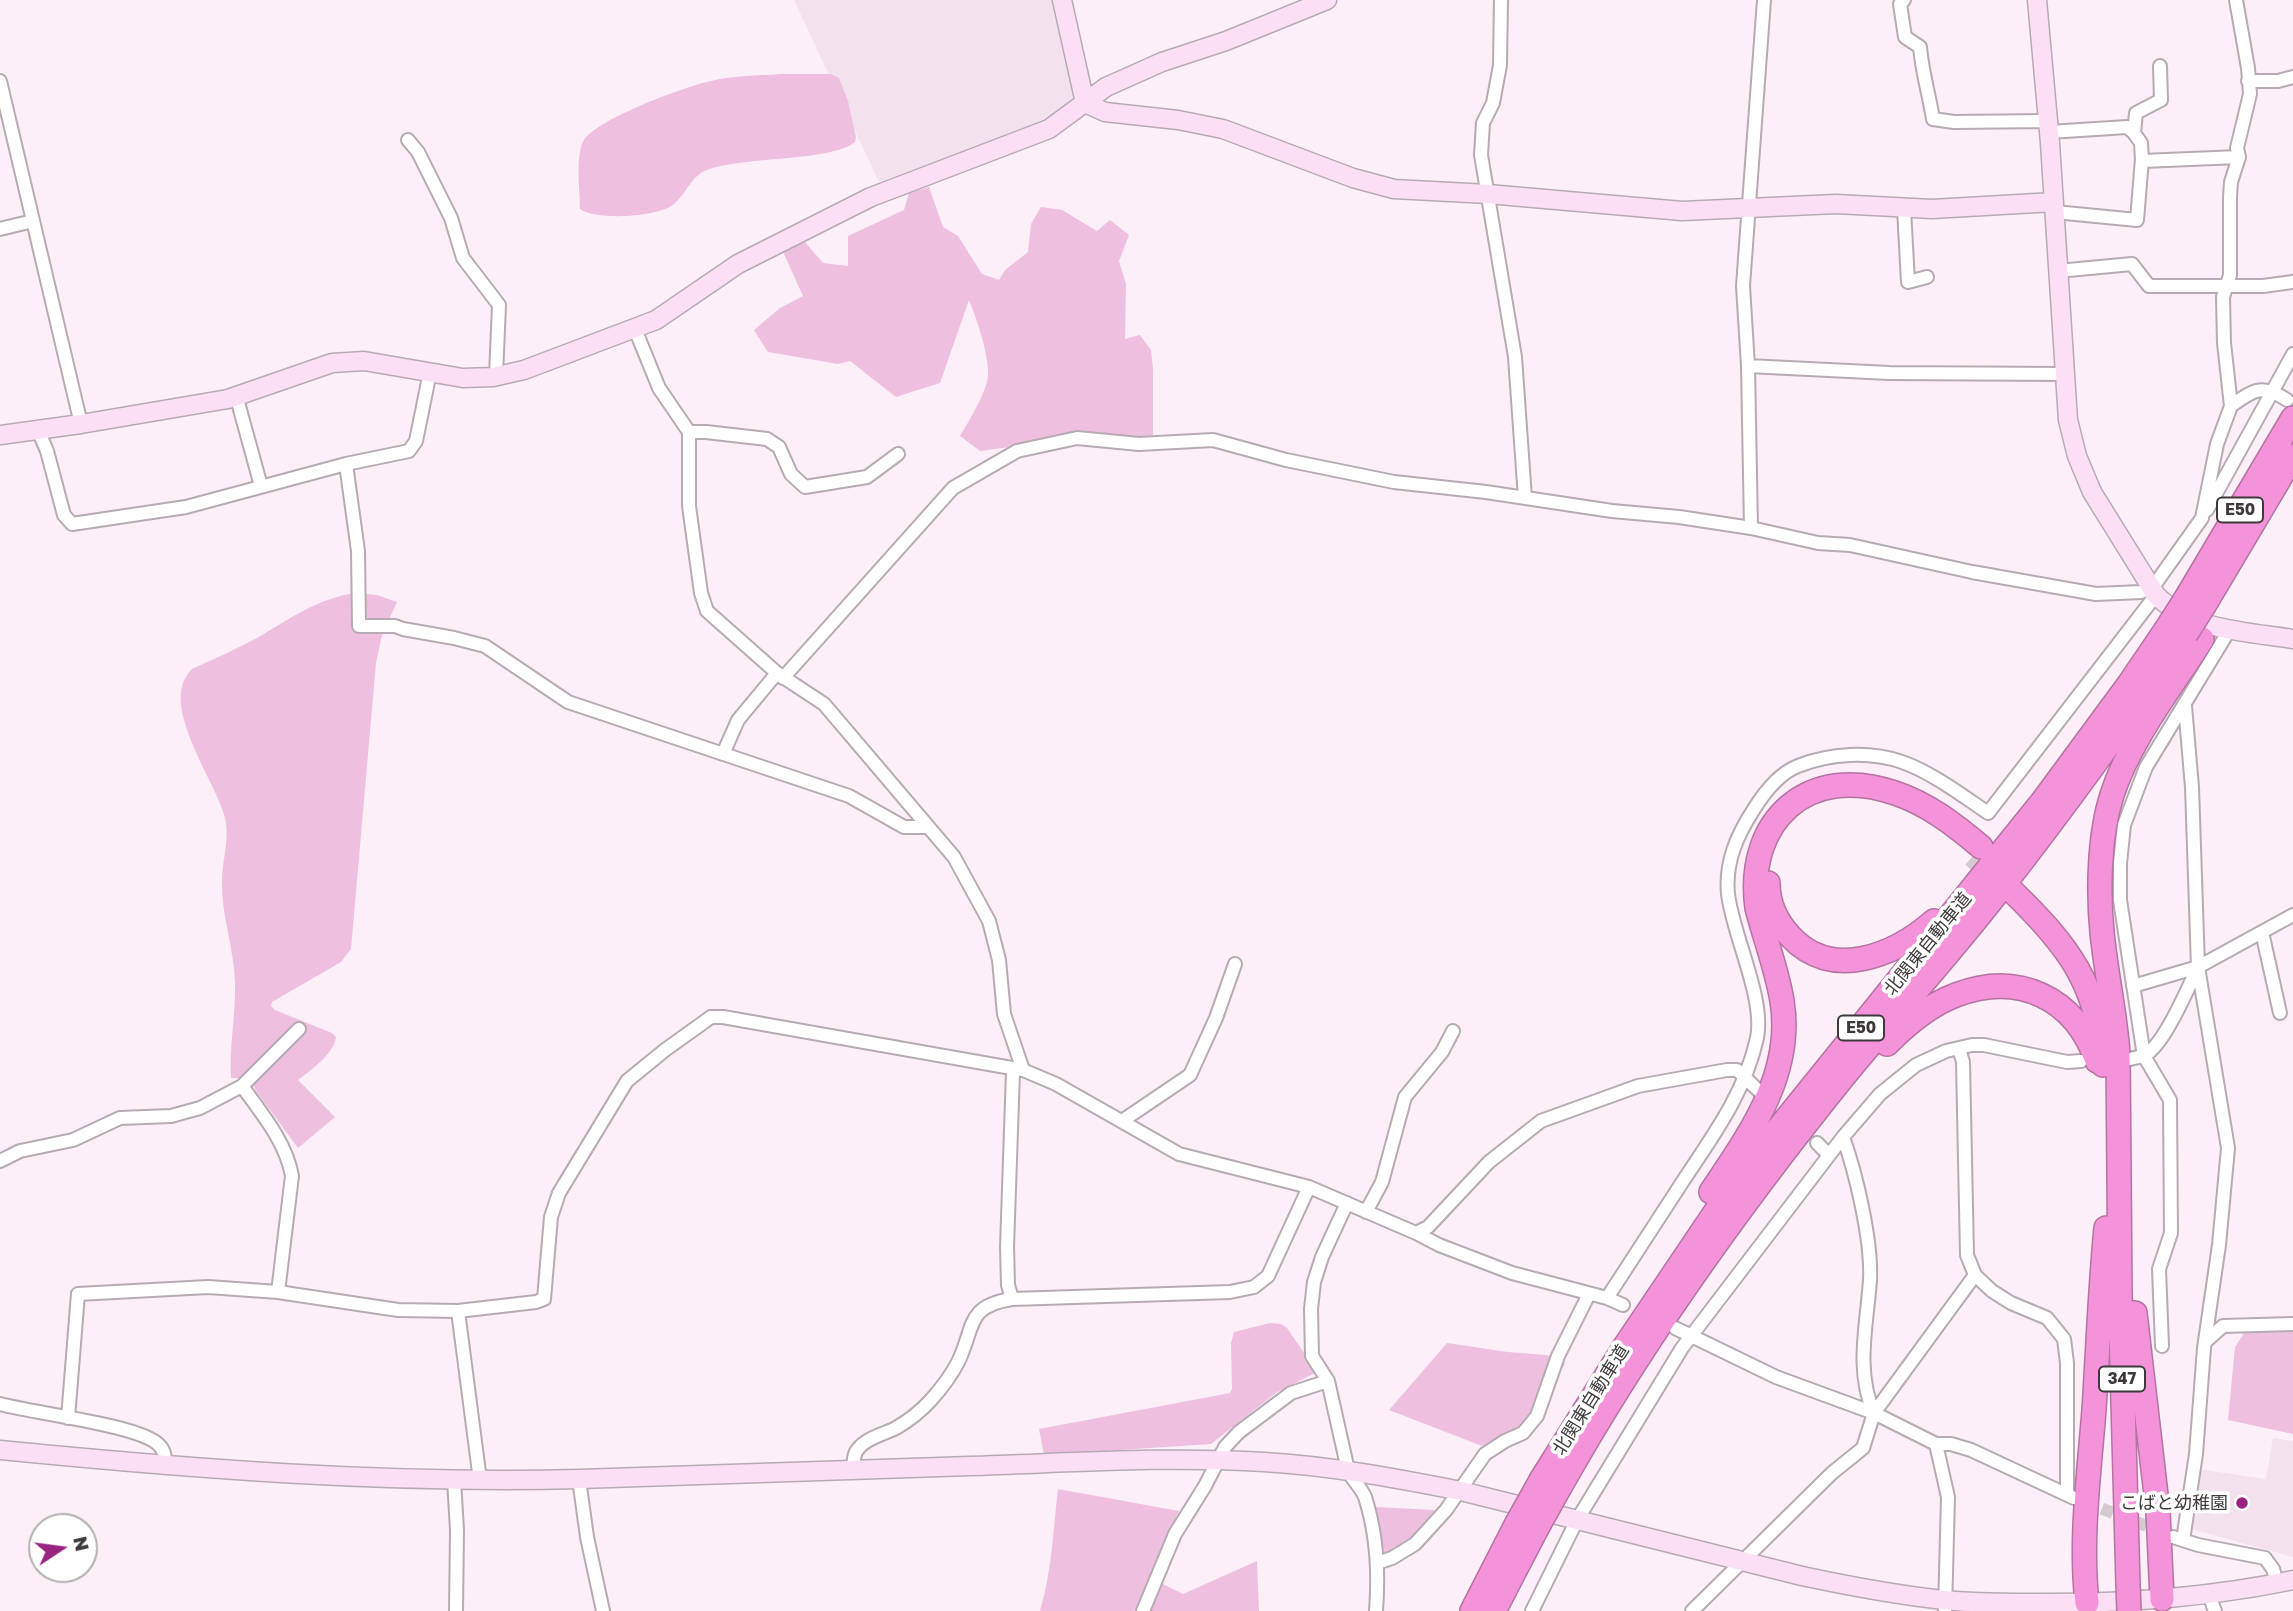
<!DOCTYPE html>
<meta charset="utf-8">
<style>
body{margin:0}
#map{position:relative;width:2293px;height:1611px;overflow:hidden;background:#fceff7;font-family:"Golos Text",sans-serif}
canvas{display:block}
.north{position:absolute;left:28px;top:1513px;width:70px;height:70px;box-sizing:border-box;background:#fff;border:2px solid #b1afb1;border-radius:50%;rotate:77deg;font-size:19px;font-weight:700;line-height:28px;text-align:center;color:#3d383b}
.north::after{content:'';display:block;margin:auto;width:24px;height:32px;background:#982480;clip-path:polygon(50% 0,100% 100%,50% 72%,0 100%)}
</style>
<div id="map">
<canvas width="2293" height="1611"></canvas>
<div class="north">N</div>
</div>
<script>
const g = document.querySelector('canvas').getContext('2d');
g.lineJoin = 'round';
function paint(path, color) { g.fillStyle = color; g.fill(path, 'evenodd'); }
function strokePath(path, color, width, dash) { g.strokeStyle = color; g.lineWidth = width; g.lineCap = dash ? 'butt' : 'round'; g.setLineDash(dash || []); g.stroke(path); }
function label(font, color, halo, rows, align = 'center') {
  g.font = font + ' "Golos Text","Noto Sans JP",sans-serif'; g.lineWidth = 7; g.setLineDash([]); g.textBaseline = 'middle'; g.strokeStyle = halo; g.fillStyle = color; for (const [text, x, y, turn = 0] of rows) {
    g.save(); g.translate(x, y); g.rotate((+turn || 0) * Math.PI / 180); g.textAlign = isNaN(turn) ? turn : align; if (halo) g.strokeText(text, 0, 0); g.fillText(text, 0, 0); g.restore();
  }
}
const built = new Path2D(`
 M794,0H1055L1076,98L1044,122L879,182Z
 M2273,1438L2293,1441V1557L2188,1528L2197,1469L2266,1479Z`);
const green = new Path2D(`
 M781,74H831L839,78L848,101L856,137L855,142C831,162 743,156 707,170C691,176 687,193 674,204C659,217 597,221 580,209C580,192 575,154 584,140C597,119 686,86 711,81C734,75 758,76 781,74Z
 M929,187L943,227L958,236L982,274L999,280L1005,270L1028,252L1031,224L1041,207L1062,210L1097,231L1110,220L1129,235L1119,261L1126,284L1125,339L1140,335L1151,350L1153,369V443L1077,438L980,451L960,436C968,423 987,391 988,376C989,354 977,320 969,300L940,383L896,397L850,361L838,364L768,352L754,330L780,308L803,296L779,243L798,234L823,263L848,266V236L904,210L909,193Z
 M356,593L377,595L397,602L382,635L376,663L351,949L341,962L272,1002L271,1006L275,1010L332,1033L336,1037C334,1054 311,1070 298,1080L335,1117L298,1148L256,1091L250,1078H231C229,1046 236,1014 235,982C234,948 221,915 222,881C222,860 230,839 225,818C217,782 156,703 192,669C214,659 236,649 257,638C289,619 318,598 356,593Z
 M1270,1323L1281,1324L1287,1328L1317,1372L1277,1392L1211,1444L1044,1455L1039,1429L1230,1393L1232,1389L1231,1343L1234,1332Z
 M2293,1329V1434L2228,1420L2235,1347L2244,1333Z
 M1447,1343L1508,1352L1559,1356L1565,1361L1564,1366L1519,1427L1482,1446L1389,1410Z
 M1058,1489L1179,1511L1155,1567L1157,1581L1183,1594L1257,1561L1259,1611H1040C1052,1571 1053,1530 1058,1489Z
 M1375,1507L1435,1510L1411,1538L1379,1557Z`);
const streetTunnel = new Path2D(`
 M2085,1502L2162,1532`);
const highwayTunnel = new Path2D(`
 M1973,856L2002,882`);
const street = new Path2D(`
 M1501,0L1500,65L1493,103L1483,123L1481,155L1515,357L1525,498
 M1904,0L1900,4L1905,37L1920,47C1922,72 1929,94 1933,119L1954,122L2048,121
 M2160,66L2161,100L2136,113L2134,133L2141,143L2142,161L2239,157
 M0,81L81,424
 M2248,81H2278L2293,77
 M2049,132L2127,127L2134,133
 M408,140L418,152L451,218L463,258L499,305L496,376
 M1904,209L1908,282L1927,277
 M2055,212L2137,220L2142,159
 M0,229L33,221
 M2058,271L2132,264L2149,286H2263L2293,282
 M635,329L659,388L689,432V506L701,593L707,611L777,673L824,704L954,857L989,921L999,960L1004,1014L1023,1070
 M1748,366L1889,373L2064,374
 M236,395L261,486
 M2231,406C2253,390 2262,383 2287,400
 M38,430L47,451L64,515L72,524L186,507L346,464L409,451L416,441L430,372
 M689,432H706L767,439L779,447L791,474L805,487L867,477L898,454
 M346,464L358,551L359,626H395L403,629L454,638L485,646L568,702L849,796L904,827H928
 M2207,510L2293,354
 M1751,528L1748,366L1743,286L1764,0
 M783,678L953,488L1017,451L1077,438L1139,444L1213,440L1286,460L1394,482L1486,492L1612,511L1679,517L1751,528L1818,543L1850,545L1972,572L2096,594L2141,592L2153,587L2202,518L2217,444L2231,406L2224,343L2223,297L2230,275V197L2231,182L2239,157L2237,148L2250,94L2248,68L2236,0
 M723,754L738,720L777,673
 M2262,932L2280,1013
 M2133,986L2198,967L2293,915
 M1959,1049L1963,1062L1967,1255L1975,1275L1992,1291L2011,1303L2047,1318L2064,1339L2067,1363V1493
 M2129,1059C2134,1058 2140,1057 2145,1055C2164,1045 2188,988 2198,967
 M242,1086C262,1114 286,1142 292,1176L278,1292
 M1122,1121L1190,1075L1216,1018L1235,964
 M1843,1137C1856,1173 1872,1241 1870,1280C1867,1324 1855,1371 1874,1413
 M1817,1143L1829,1155
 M0,1161L20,1151L73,1140L120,1118L171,1116L200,1108L242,1086L299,1029
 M1347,1203L1322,1257L1314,1282L1311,1309L1312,1356L1328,1381L1348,1470C1352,1480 1361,1487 1365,1497C1377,1534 1379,1572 1376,1611
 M1366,1212L1382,1182L1405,1097L1442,1052L1453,1031
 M1416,1233L1428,1227L1489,1162L1541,1121L1638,1086L1727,1070H1737L1759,1091
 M1607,1298C1633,1258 1659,1218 1685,1178C1715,1133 1745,1092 1757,1038C1765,998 1733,936 1728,894C1725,862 1737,835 1754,809C1764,793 1780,773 1798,766C1830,753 1870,751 1902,762C1931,772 1963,796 1988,813L2156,595
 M1012,1299L1008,1285L1007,1247L1013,1072L1016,1068
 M458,1311L480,1480
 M1675,1328L1776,1377L1874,1413L1936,1444H1951L1971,1450L2074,1498
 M2205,1342L2223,1326L2293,1324
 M2162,1346L2159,1269L2171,1233L2170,1100L2144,1056L2120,900V863L2124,825L2146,767L2230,629
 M0,1404C32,1413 140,1425 159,1445C165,1451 165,1457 165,1466
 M68,1418L78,1294L208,1287L278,1292L398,1310L458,1311L536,1302L544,1299L551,1217L559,1193L627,1081L665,1050L711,1017H723L1023,1070L1056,1084L1179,1154L1309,1187L1416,1233L1439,1245L1512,1273L1607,1298L1623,1305
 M1936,1444L1948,1497L1945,1611
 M853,1469C854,1462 853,1454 858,1449C866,1438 884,1434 896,1428C908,1421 920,1412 930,1401C940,1390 951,1376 958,1362C975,1328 965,1306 1012,1299L1230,1292L1254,1287L1268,1276L1309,1187
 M579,1479L587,1537L603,1611
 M454,1480L457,1530L456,1611
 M2173,1537L2198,1545L2265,1558L2273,1569L2277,1583
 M2183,1540L2196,1454L2204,1348L2219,1245L2228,1148L2198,967L2192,787L2185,706
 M1377,1563L1392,1558L1415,1544L1446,1510L1485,1454L1505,1441L1523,1433L1537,1416L1558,1356L1589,1294
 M2209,1595L2215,1611
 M1143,1611L1175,1534L1205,1486L1225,1447L1239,1432L1291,1393L1328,1381
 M1532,1611L1577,1520L1682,1348L1843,1137L1880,1094L1916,1065L1946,1051L1972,1045H1984L2067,1062L2081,1061
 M1692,1611L1832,1473L1863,1448L1874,1413L1975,1275`);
const secondary = new Path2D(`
 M1062,0L1085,103L1105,112L1178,120L1223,129L1353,178L1394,189L1488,194L1682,211L1836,204L1932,209L2054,202
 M2037,0L2050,143L2068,420L2077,456L2092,492L2156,595C2189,630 2248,632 2293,639
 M0,435L81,424L228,399L332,363L364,361L463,378L493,377L524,370L656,320L738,264L871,197L1049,129L1106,87L1162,62L1226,41L1327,0
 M0,1450C193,1469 386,1484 580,1479C710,1475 840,1470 970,1466C1068,1463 1166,1456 1264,1462C1331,1466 1395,1478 1461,1491L1802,1576C1849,1586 1896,1595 1944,1600C1972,1603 2001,1603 2029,1603C2118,1604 2206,1598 2293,1580`);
const highway = new Path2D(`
 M2185,600L2293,418
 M2205,604L2293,456
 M1768,883C1768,903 1777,922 1790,936C1832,982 1895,955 1934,921
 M2012,891C2067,944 2100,986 2103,1065
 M1887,1044C1907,1024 1929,1005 1956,995C2019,971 2075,998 2097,1061
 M1711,1192C1749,1135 1794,1074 1782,1001C1777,970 1765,939 1757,908C1745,820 1809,763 1895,793C1928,804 1955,825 1981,847
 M2135,1313L2158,1512L2162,1599
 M1541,1480L1625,1346L1737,1180L2042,802L2129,684L2165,631
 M1560,1487C1642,1341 1739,1206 1844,1076C1895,1014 1949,955 1998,892C2064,808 2126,722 2186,634
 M2128,1584L2120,1293L2118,1053C2115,1013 2106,973 2102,932C2098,891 2099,835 2112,795C2129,741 2171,688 2202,639
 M2087,1603C2080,1539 2089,1474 2094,1410C2098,1349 2100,1289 2106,1228
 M1472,1611L1517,1523
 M1494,1611L1536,1530`);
const highwayBridge = new Path2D(`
 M2165,631L2185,600
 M2186,634L2205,604
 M1517,1523L1541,1480
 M1536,1530L1560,1487
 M2128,1584L2129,1611`);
const markers = [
 [2242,1503,7,"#982480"]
];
const shields = [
 [2240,510,46],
 [1861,1028,46],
 [2122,1379,46]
];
const shieldNames = [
 ["E50",2240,510],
 ["E50",1861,1028],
 ["347",2122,1379]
];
const streetNames = [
 ["北関東自動車道",1928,944,-51],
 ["北関東自動車道",1591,1400,-58]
];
const poiNames = [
 ["こばと幼稚園",2228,1503]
];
paint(built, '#f4e1ee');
paint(green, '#efbfe0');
strokePath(streetTunnel, '#d6cad1', 12, [12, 6]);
strokePath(highwayTunnel, '#d6cad1', 23, [23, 11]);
strokePath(street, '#b7abb3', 16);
strokePath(secondary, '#b7abb3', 21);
strokePath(highway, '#b473a2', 26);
strokePath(street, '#fff', 12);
strokePath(secondary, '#fcdff4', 18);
strokePath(highway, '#f493da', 23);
strokePath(highwayBridge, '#b473a2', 26, []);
strokePath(highwayBridge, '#f493da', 23);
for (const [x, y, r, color] of markers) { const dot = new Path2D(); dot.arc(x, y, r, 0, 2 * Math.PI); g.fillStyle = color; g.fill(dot); strokePath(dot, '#fff', 2.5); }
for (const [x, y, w] of shields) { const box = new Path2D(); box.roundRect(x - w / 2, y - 12.5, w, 25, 5); g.fillStyle = '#fff'; g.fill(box); strokePath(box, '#3d383b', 2); }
label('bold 16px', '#3d383b', null, shieldNames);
label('18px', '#3d383b', '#fff', streetNames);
label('18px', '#3d383b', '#fff', poiNames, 'right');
</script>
